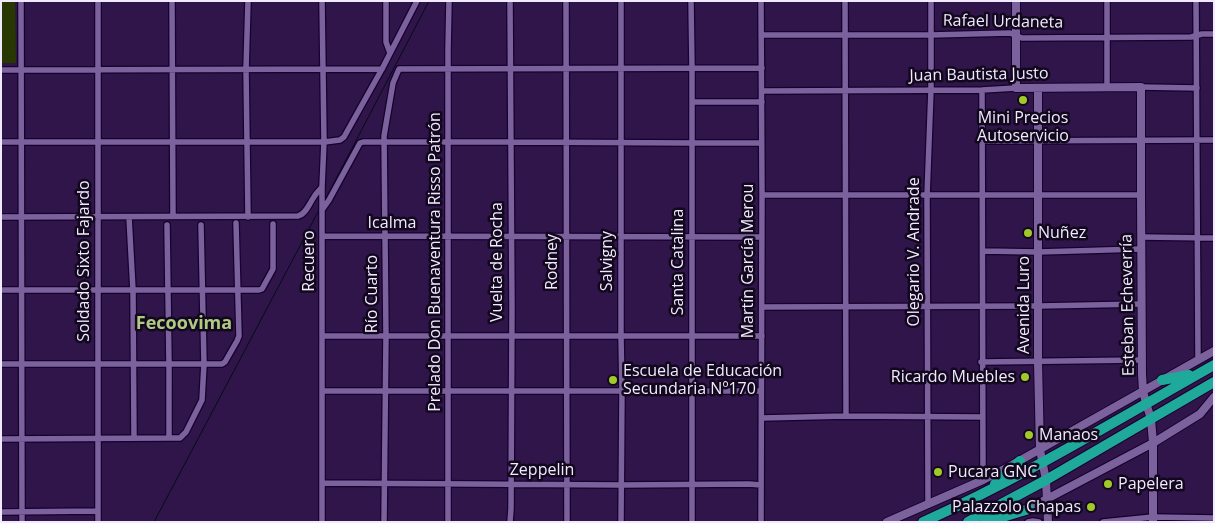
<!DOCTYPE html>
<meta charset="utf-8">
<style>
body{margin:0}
#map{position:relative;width:1215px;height:523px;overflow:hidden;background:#2f1549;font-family:"Open Sans",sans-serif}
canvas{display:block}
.frame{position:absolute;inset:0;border:2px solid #f1e9fd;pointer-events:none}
</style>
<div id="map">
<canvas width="1215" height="523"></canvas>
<div class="frame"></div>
</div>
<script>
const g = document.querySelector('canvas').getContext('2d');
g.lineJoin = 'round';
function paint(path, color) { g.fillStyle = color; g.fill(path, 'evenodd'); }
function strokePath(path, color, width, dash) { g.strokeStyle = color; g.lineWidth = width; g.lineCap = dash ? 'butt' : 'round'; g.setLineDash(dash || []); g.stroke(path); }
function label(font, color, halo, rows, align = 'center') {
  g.font = font + ' "Open Sans",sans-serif'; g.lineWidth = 5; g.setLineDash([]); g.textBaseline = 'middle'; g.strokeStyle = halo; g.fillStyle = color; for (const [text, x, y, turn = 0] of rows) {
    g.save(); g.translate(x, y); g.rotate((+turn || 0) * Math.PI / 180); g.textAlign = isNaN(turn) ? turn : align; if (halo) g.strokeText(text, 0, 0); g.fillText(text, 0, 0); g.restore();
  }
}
const green = new Path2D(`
 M1,1H15L16,63H1Z`);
const stream = new Path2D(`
 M325,200L429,1
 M154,522L319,210`);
const street = new Path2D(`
 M21,1L22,522
 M98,1V522
 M172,1L173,216
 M386,1V42L390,53
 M566,1L567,522
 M691,1L692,69V522
 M845,1L846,416
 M1107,1V87
 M1196,1L1198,360
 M761,35H931L1010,33L1022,38L1191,37L1202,34H1214
 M1,70L382,69
 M1141,87L1197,88
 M982,90C982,220 982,350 983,480
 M762,91L982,90L1016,88
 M692,102H762
 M982,141L1214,140
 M1,142H324L340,140L344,137L382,69L417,1
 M762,195H1141
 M322,210L329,200L360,143L363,142H511L692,143H761
 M1,217L298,216C306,214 309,204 314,197C316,193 320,190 322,187
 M129,217L133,290L134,438
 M248,217L246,69L248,1
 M167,225L169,364V438
 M322,236L762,237
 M1141,237L1214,238
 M983,251L1038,252L1141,249
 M1,290H259L262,289L273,269V224
 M762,307L1039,306L1142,304
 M322,336H762
 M981,362L1142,360
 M1,364H222L225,362L237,341L239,336L236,223
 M323,391H761
 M762,418L846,416L982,417
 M1,439L169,438H180L186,432L202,400L204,364L201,225
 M322,483L621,485L749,484L761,485
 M928,504L927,196L931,90V1
 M1,512L98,511
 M322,522V187L324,142L322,1
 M384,522L386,336L384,136L393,83L399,69L762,68
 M448,522V50L449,1
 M510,522L511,509L512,309L510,1
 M621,522L622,391L621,336V1
 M761,522L762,195L761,1
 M1028,522L1033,521L1039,522
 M1103,522L1153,517L1214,518`);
const secondary = new Path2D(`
 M1016,1V88L1141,87V195L1142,374L1143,391L1146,403L1151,419L1153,443V522
 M1038,88V362L1040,450L1046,480L1048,522
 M1024,511L1153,443L1200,414L1214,397
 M887,522L983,480L1012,465L1214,351`);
const highway = new Path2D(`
 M1162,380L1189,375
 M995,484L1020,461
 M923,522C1024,477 1118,419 1214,365
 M968,522L1046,480L1214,382
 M986,522L1029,509`);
const markers = [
 [1023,100,5,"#a1c92a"],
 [1028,233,5,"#a1c92a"],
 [1025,377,5,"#a1c92a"],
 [613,380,5,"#a1c92a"],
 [1029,435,5,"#a1c92a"],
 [938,472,5,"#a1c92a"],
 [1108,484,5,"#a1c92a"],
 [1091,507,5,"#a1c92a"]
];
const streetNames = [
 ["Rafael Urdaneta",1003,22,1],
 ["Juan Bautista Justo",979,75,-1],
 ["Icalma",392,223],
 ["Olegario V. Andrade",914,252,-90],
 ["Soldado Sixto Fajardo",84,261,-90],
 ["Recuero",309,261,-90],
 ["Salvigny",607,261,-90],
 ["Martín García Merou",748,261,-90],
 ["Prelado Don Buenaventura Risso Patrón",435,262,-90],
 ["Vuelta de Rocha",497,262,-90],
 ["Rodney",552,262,-90],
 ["Santa Catalina",678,262,-90],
 ["Río Cuarto",372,294,-90],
 ["Avenida Luro",1024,305,-90],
 ["Esteban Echeverría",1128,305,-91],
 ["Zeppelin",542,470]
];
const poiNames = [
 ["Mini Precios",1023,118,"center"],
 ["Autoservicio",1023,136,"center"],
 ["Nuñez",1038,233],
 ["Escuela de Educación",623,371],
 ["Secundaria Nº170",623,389],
 ["Ricardo Muebles",1015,377,"right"],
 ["Manaos",1039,435],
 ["Pucara GNC",948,472],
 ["Papelera",1118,484],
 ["Palazzolo Chapas",1081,507,"right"]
];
const neighbourhoodNames = [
 ["Fecoovima",184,324]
];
paint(green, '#293800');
strokePath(stream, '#030e18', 1);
strokePath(street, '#17002d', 8);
strokePath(secondary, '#17002d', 10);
strokePath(highway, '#17002d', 12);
strokePath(street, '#7c629d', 5.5);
strokePath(secondary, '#7c629d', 8);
strokePath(highway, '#1fa99b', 10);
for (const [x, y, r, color] of markers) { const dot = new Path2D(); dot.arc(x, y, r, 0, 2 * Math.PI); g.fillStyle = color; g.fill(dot); strokePath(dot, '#12081e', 2); }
label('16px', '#f1e9fd', '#12081e', streetNames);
label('16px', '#f1e9fd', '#12081e', poiNames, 'left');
label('bold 18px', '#b1ca81', '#12081e', neighbourhoodNames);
</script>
